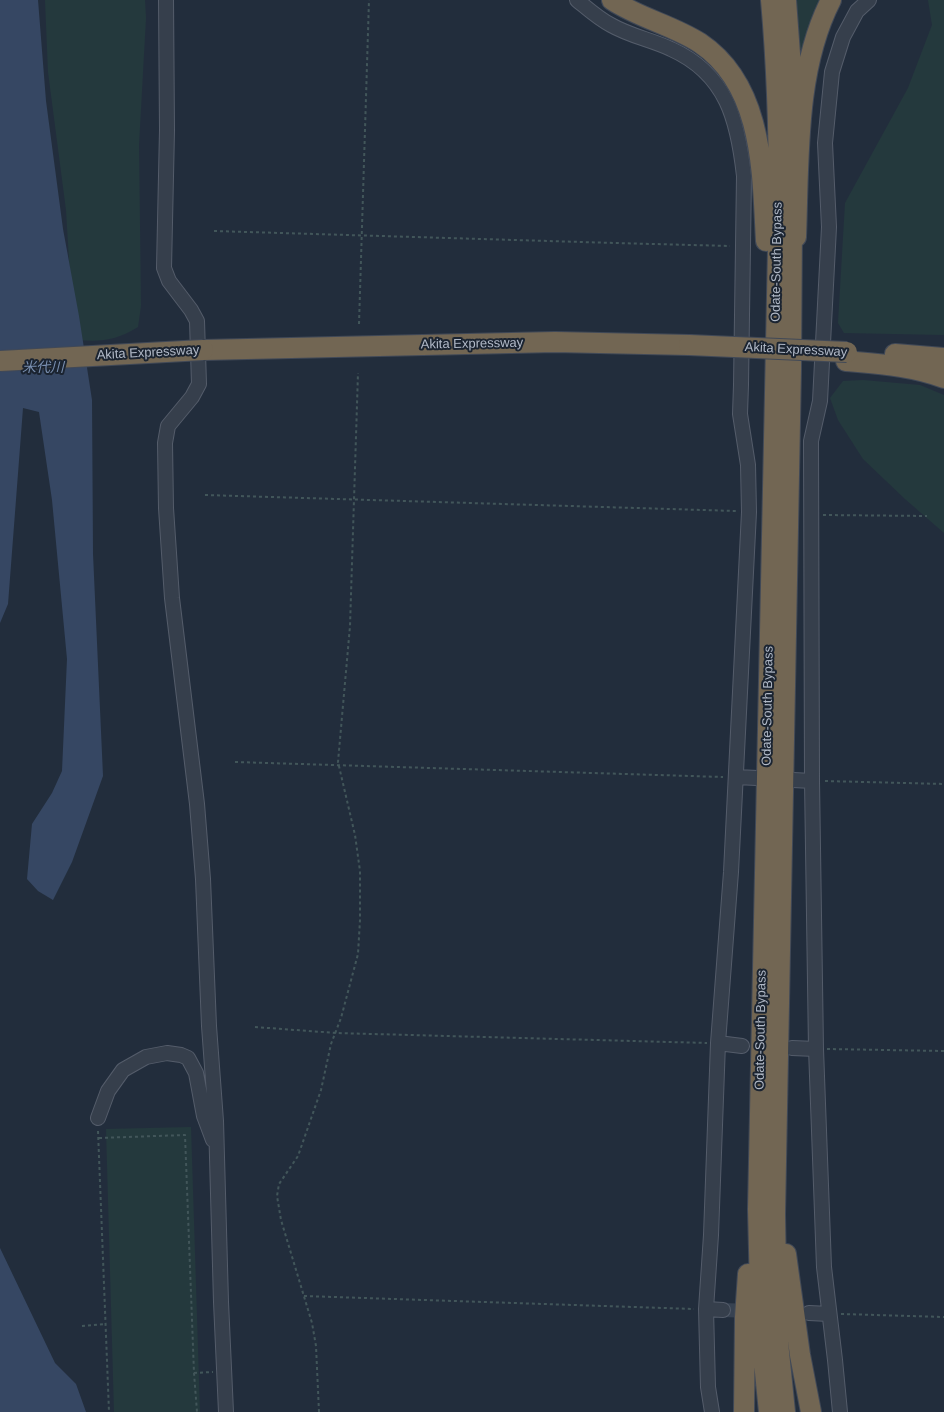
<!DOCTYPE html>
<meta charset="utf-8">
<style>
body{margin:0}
canvas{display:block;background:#222d3c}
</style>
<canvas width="944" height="1412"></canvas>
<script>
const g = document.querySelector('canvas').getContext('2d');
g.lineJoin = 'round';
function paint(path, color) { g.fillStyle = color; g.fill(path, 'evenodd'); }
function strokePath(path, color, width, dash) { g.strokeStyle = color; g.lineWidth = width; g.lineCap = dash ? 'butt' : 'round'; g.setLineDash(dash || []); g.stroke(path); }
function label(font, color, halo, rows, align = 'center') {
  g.font = font + ' Helvetica,"Noto Sans JP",sans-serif'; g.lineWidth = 4; g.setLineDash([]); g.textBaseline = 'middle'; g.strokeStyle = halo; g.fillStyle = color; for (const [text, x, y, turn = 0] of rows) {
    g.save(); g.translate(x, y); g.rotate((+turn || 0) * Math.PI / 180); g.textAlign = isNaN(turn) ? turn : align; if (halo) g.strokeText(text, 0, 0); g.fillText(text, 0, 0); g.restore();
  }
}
const green = new Path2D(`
 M45,0H145L146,18L139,145L141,306L138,327C117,340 102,342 78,340L72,310L66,210L48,72Z
 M796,0H822L813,16L805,49H800Z
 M928,0H944V335L844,333L838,323L845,203L908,88L932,25Z
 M863,380L920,385L944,395V533L905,499L863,459L838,420L830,398L843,381Z
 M191,1127L200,1412H114L106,1129Z`);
const water = new Path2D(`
 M0,0H38L46,101L63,229L79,316L92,400L93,554L103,776L72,862L53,900L38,891L27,879L32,824L52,793L62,771L67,659L52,500L39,412L23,408L8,604L0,623Z
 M0,1248L55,1363L76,1384L86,1412H0Z`);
const minorTunnel = new Path2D(`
 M723,1310L755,1311`);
const path = new Path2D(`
 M214,231L615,243L730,246
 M359,324L369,0
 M205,495L736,511
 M823,515L927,516
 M235,762L723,777
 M825,781L944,784
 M255,1027L336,1033L707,1043
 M827,1049L944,1051
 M98,1131L109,1412
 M99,1138L185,1135L194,1373L197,1412
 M304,1296L694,1309
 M841,1314L944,1317
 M82,1326L106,1324
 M194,1373L213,1372
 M319,1412L316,1346L312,1323L281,1220L277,1196L279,1184L298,1156L321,1090L331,1044L341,1018L358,954L360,920V871L355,835L338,762L350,626L358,373`);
const minor = new Path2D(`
 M166,0L167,130L164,268L169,281L191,310L197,321L199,384L192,397L168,426L165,443L166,508L172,598L197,804L203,879L209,1026L216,1121L221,1302L226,1412
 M577,0C588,9 599,19 611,25C630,36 652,40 671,49C727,74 738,121 744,176L741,385L740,414L748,465L749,512L731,872L718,1043L711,1235L706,1309L708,1387L712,1412
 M736,777L757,778
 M793,780L812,781
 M718,1043L742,1046
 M792,1048L816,1049
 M98,1118L108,1091L123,1070L146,1057L167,1053L181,1055L188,1058L196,1073L204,1116L213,1140
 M706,1309L723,1310
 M809,1313L829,1314
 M840,1412L835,1360L824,1267L816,1049L812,781L811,441L820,401L829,227L825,143L832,72L843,37L857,11L869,0`);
const highway = new Path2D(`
 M612,0C639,18 672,25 700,43C764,86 762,173 766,241
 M786,0L793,94L792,153
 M796,237C799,160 795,70 831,0
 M203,350L555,342L689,345
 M895,354L944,358
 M846,361C879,364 913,366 944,378
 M786,1254L800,1355L811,1412
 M744,1412L745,1317L748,1274
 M769,1412L761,1332L758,1209L779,200C779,133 777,67 771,0
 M785,1412L777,1332L775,1214L791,369L792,223`);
const highwayBridge = new Path2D(`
 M689,345L847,352
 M0,361L203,350`);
const streetNames = [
 ["Odate-South Bypass",777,262,-89],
 ["Akita Expressway",472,344,-1],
 ["Akita Expressway",796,350,3],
 ["Akita Expressway",148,353,-3],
 ["Odate-South Bypass",768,706,-89],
 ["Odate-South Bypass",761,1030,-89]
];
const waterNames = [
 ["米代川",43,368]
];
paint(green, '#24393d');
paint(water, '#364763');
strokePath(minorTunnel, '#374251', 14, [14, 7]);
strokePath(minor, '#545c6a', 16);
strokePath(highway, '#414957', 22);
strokePath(path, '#42565a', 2, [3, 3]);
strokePath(minor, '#363f4c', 14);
strokePath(highway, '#726653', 20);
strokePath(highwayBridge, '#414957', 22, []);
strokePath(highwayBridge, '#726653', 20);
label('13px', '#b1b9c7', '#1b2431', streetNames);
label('italic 14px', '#798fb0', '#1b2431', waterNames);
</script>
